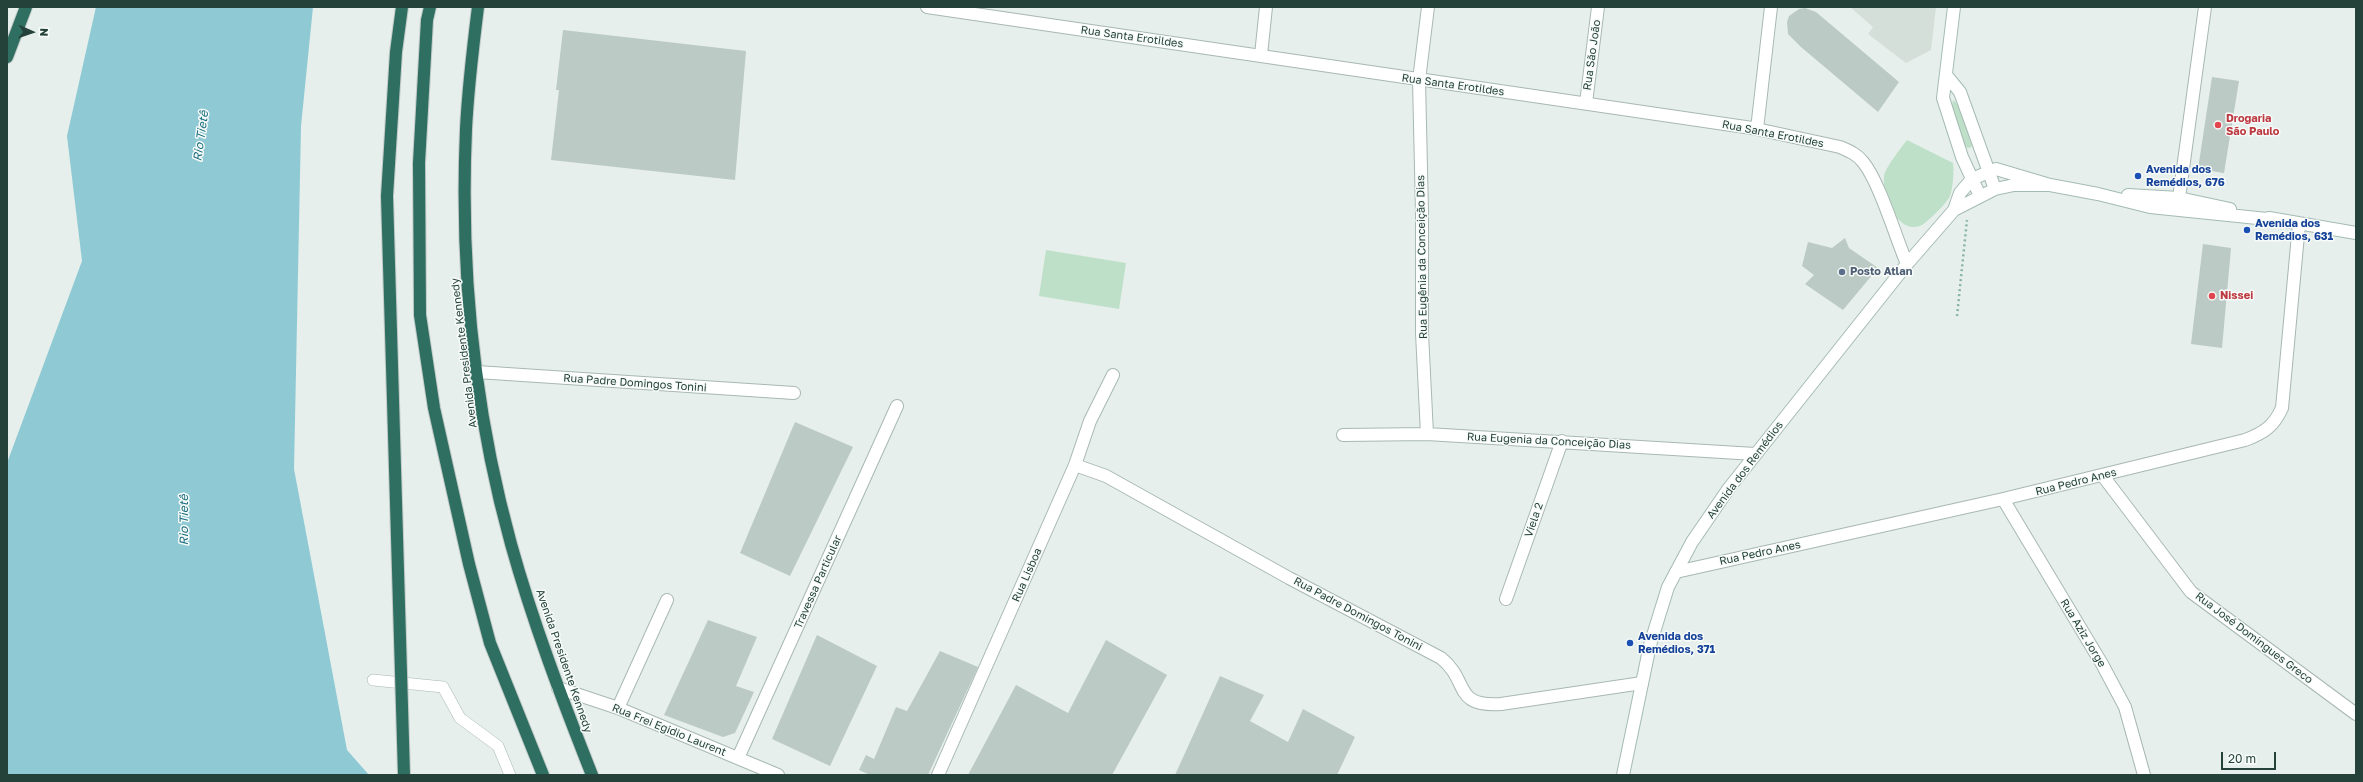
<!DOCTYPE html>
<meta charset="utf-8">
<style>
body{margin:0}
#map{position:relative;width:2363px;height:782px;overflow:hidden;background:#e6efeb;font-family:"Golos Text",sans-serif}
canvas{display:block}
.frame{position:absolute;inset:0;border:8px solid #24423a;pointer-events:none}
.north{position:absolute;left:12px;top:12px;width:40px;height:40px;-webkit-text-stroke:3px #f7fbf9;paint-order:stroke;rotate:92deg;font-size:11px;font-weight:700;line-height:16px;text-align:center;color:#24423a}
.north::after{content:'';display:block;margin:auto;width:14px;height:18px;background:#24423a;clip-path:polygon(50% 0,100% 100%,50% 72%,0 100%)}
.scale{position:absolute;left:2221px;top:752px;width:55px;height:18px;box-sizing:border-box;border:2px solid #24423a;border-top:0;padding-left:5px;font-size:12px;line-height:14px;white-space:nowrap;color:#24423a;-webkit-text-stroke:3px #f7fbf9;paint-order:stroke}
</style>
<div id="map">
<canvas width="2363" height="782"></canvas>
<div class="frame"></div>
<div class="north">N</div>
<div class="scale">20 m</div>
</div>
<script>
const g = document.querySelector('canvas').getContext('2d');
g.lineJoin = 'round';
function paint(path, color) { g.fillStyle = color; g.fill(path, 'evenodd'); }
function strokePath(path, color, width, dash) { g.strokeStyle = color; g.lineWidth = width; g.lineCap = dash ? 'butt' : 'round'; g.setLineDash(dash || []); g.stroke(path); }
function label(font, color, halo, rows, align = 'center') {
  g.font = font + ' "Golos Text",sans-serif'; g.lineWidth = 3; g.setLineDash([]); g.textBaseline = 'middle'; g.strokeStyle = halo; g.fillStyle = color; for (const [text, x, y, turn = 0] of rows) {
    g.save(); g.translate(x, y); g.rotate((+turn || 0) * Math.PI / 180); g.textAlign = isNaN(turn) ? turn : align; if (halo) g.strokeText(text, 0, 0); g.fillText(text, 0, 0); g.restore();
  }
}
const built = new Path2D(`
 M1850,7H1936L1931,50L1906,63L1868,34L1873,27Z`);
const green = new Path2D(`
 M1953,100C1961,104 1969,136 1972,146L1970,148L1965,147L1952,105Z
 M1907,140L1953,163C1954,172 1953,187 1950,196C1947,203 1927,223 1920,226C1896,234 1882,194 1884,176C1885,168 1901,148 1907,140Z
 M1046,250L1126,263L1119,309L1039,296Z`);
const water = new Path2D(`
 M96,7H313L301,126L294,469L347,750L369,775H7V463L82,261L67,136Z`);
const building = new Path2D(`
 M1805,8L1816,12L1899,82L1878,112L1801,47L1788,34L1787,22L1789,16L1799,9Z
 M563,30L746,51L735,180L551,160L559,90H556Z
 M2212,77L2239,81L2224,173L2198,169Z
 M1845,238L1849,248L1878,268L1843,310L1805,284L1814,275L1802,266L1808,242L1832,248Z
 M2203,244L2231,248L2222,348L2191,344Z
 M795,422L853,447L790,576L740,553Z
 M708,620L757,637L736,686L754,692L735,733L723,737L664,715Z
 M817,635L877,666L830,766L772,739Z
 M1106,640L1167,675L1112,775H968L1016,685L1068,713Z
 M940,651L978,667L928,775H870L859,770L866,755L874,759L896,707L907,711Z
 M1220,676L1264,695L1250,721L1288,742L1303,709L1355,737L1337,775H1175Z`);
const path = new Path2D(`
 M1957,316L1967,220`);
const lane = new Path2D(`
 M373,680L443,687L460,718L498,746L510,775`);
const street = new Path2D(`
 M927,7L1752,128L1840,147C1849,151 1857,154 1863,162C1879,181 1896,238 1907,264
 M1261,55L1266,7
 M1586,103L1598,7
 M1757,129L1771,7
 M2179,198L2205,7
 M477,372L794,393
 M1427,434L1422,333V213L1419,80L1428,7
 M1343,435L1427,434L1755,454
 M1075,465L1106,476L1289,578L1441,658C1470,681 1452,707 1501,704L1642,683
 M2103,476L2191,592L2356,714
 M2003,499L2102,664L2125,707L2144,775
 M1676,572L2003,499L2245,440C2264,433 2274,426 2282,408L2299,224
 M1506,599L1562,441
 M558,688L618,708L778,775
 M618,708L667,600
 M738,758L897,406
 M938,775L1075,465L1090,421L1113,375`);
const secondary = new Path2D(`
 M1954,7L1943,98L1962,157L1980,196
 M1946,75L1960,92L1995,189
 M2128,195L2179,198L2230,209
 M1954,210L1995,189L2014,185H2050L2098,194L2150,207L2277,220
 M2269,218L2356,233
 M1623,775L1650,645L1668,587L1692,542L1729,488L1907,264L1954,210L1960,193L1972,179L1996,169L2050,185`);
const highway = new Path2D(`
 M430,7L427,20L419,163L420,315L434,408L469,564L490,643L543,775
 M478,7C473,47 468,88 466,129C460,267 474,410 511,544C533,623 562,699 592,775
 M7,57L26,7`);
const highwayBridge = new Path2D(`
 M402,7L396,52L387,196L404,775`);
const markers = [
 [2218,125,4,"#e0444e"],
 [2138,176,4,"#1a4fb4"],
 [2247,230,4,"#1a4fb4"],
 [1842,272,4,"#5c6f8a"],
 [2212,296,4,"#e0444e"],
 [1630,643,4,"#1a4fb4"]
];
const streetNames = [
 ["Rua Santa Erotildes",1132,37,8],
 ["Rua São João",1592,55,-82],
 ["Rua Santa Erotildes",1453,85,8],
 ["Rua Santa Erotildes",1773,134,11],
 ["Rua Eugênia da Conceição Dias",1422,257,-91],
 ["Avenida Presidente Kennedy",464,353,-97],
 ["Rua Padre Domingos Tonini",635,383,4],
 ["Rua Eugenia da Conceição Dias",1549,441,3],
 ["Avenida dos Remédios",1745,470,-53],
 ["Rua Pedro Anes",2076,482,-14],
 ["Viela 2",1534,520,-71],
 ["Rua Pedro Anes",1760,553,-12],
 ["Rua Lisboa",1027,575,-66],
 ["Travessa Particular",818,582,-66],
 ["Rua Padre Domingos Tonini",1358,614,28],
 ["Rua Aziz Jorge",2083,633,59],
 ["Rua José Domingues Greco",2254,638,37],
 ["Avenida Presidente Kennedy",564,661,71],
 ["Rua Frei Egidio Laurent",669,730,22]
];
const healthNames = [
 ["Drogaria",2226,119],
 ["São Paulo",2226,132],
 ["Nissei",2220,296]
];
const transitNames = [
 ["Avenida dos",2146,170],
 ["Remédios, 676",2146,183],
 ["Avenida dos",2255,224],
 ["Remédios, 631",2255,237],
 ["Avenida dos",1638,637],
 ["Remédios, 371",1638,650]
];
const serviceNames = [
 ["Posto Atlan",1850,272]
];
const waterNames = [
 ["Rio Tietê",201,136,-82],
 ["Rio Tietê",184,520,-90]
];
paint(built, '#d4dfda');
paint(green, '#bfe0c8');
paint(water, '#8ec9d4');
paint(building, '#bbcac4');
strokePath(lane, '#a8b8b2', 12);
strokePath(street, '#a8b8b2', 14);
strokePath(secondary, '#a4bbb3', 14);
strokePath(highway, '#c2cac8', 14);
strokePath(path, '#86b3a5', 2.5, [2, 3]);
strokePath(lane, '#fff', 11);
strokePath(street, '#fff', 12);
strokePath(secondary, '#fff', 12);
strokePath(highway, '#2f6f62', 12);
strokePath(highwayBridge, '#c2cac8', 14, []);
strokePath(highwayBridge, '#2f6f62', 12);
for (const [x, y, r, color] of markers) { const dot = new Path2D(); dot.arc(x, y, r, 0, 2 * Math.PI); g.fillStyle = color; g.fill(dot); strokePath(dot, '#f7fbf9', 1.5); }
label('11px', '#24423a', '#f7fbf9', streetNames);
label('bold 11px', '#be3a42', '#f7fbf9', healthNames, 'left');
label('bold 11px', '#164399', '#f7fbf9', transitNames, 'left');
label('bold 11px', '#4e5e75', '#f7fbf9', serviceNames, 'left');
label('italic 12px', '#1c6f80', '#f7fbf9', waterNames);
</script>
